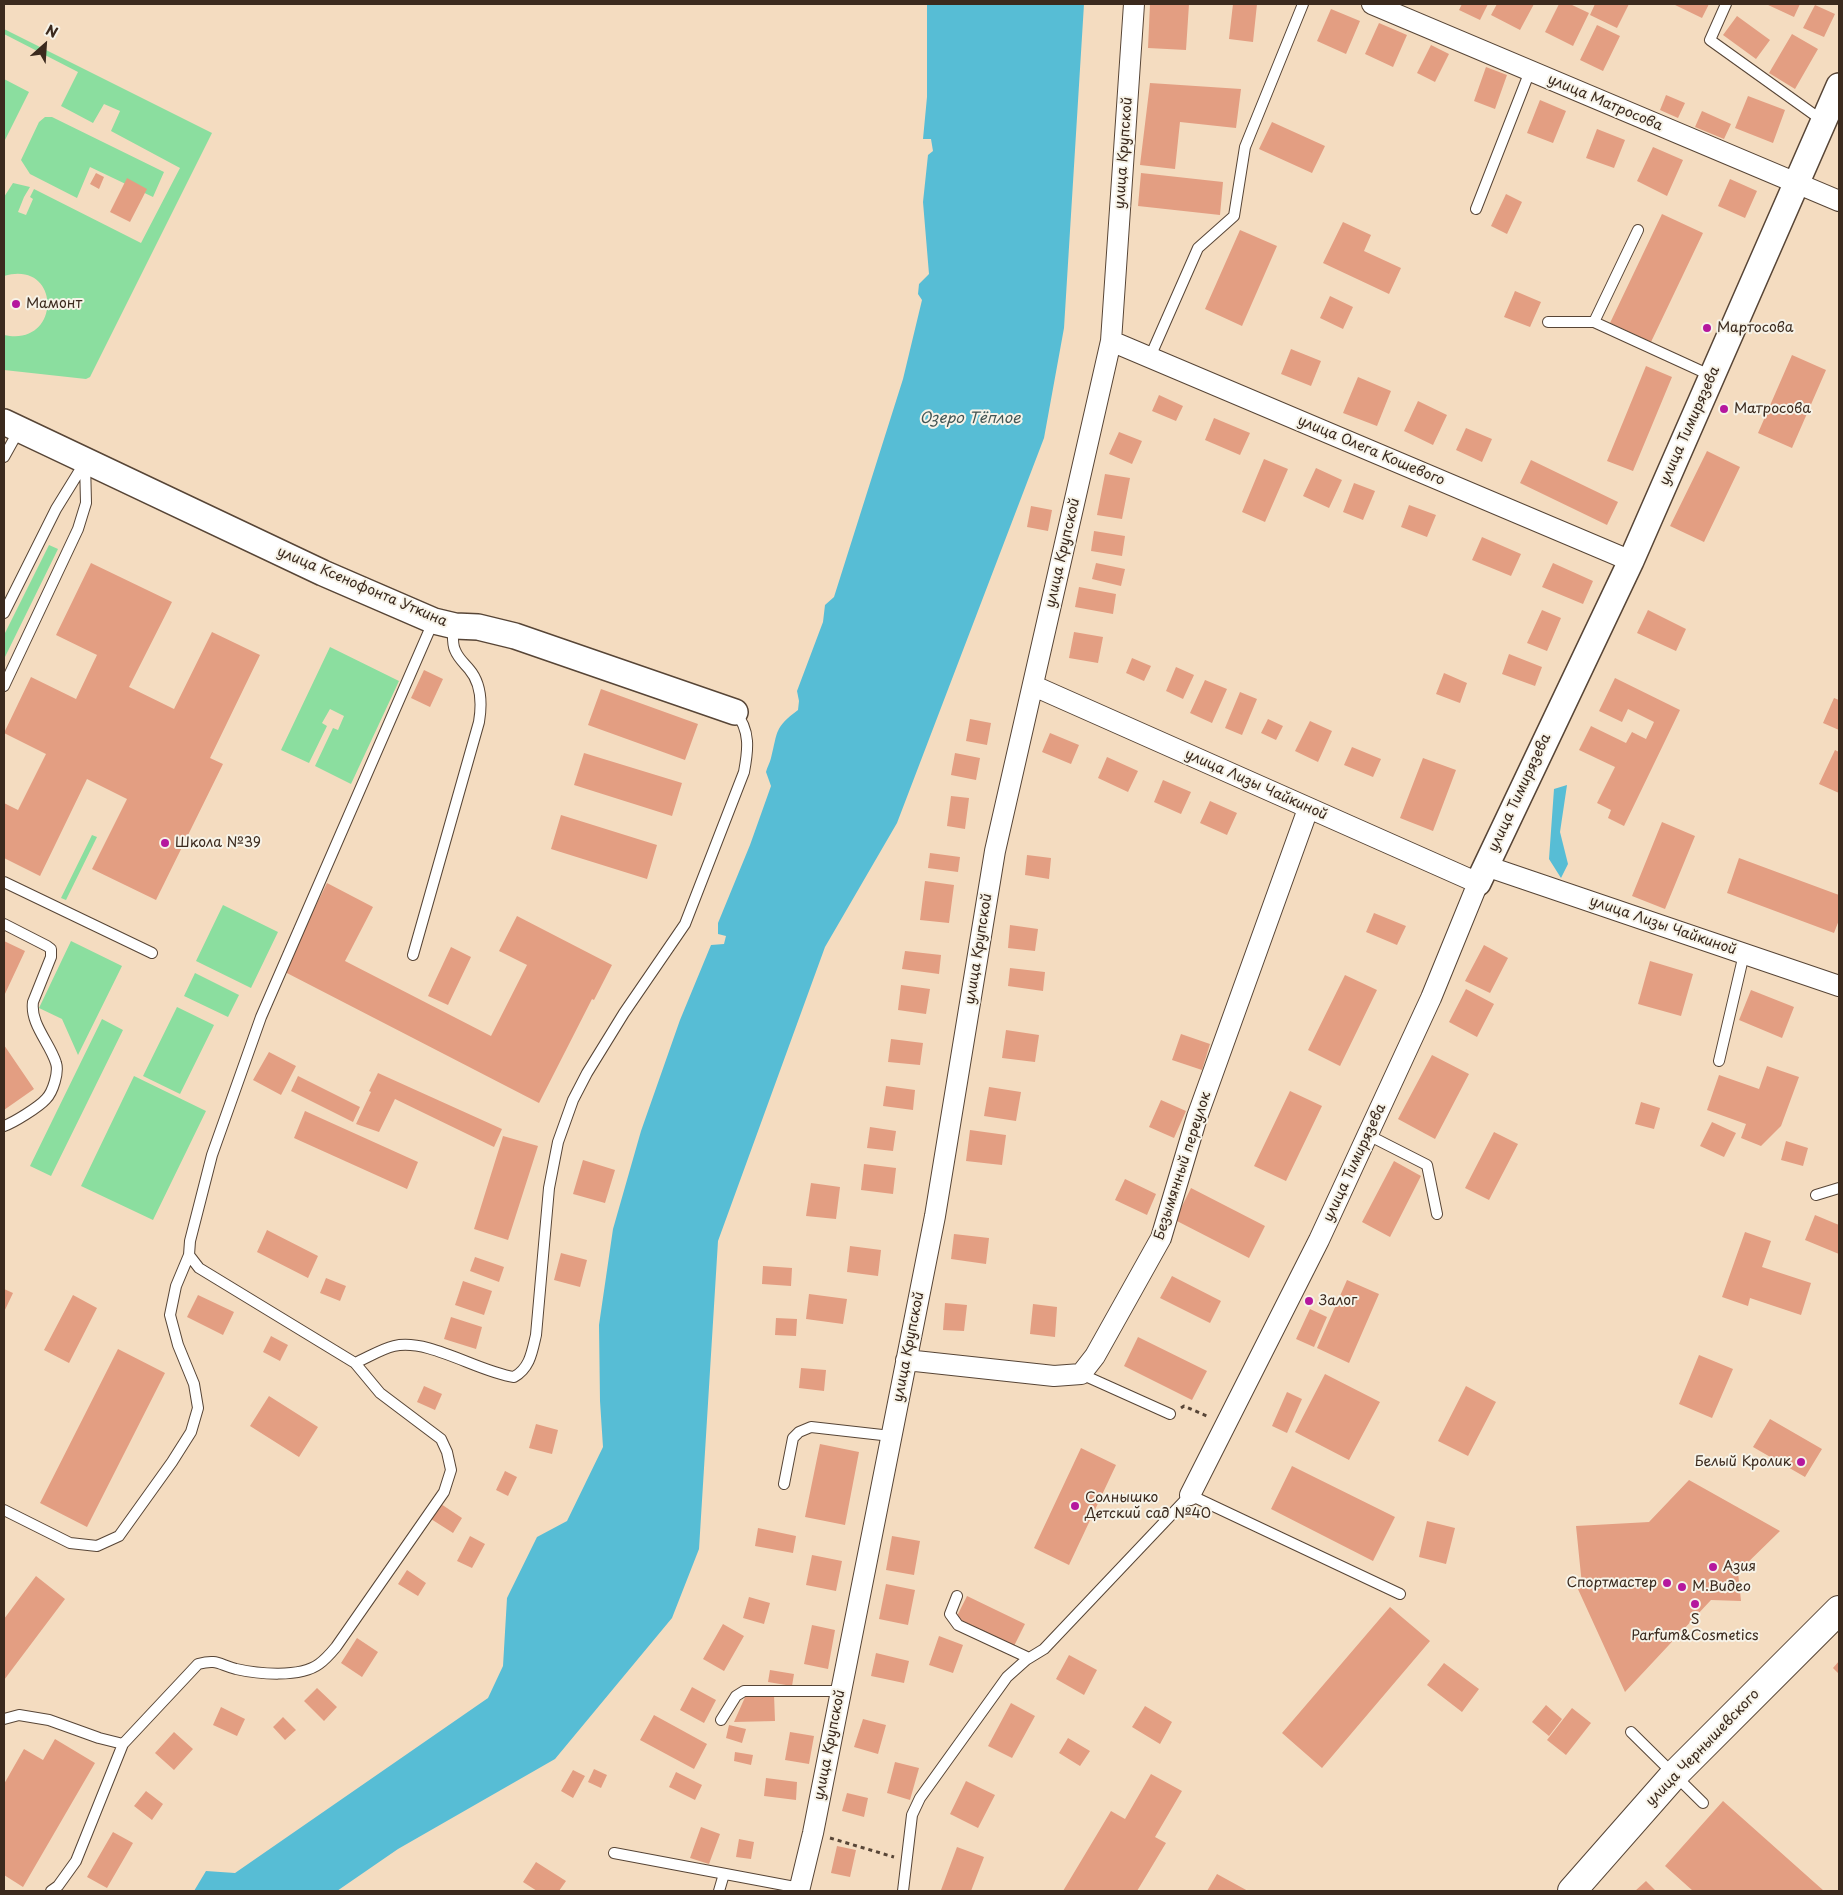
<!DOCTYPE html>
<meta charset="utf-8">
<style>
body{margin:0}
#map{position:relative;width:1843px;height:1895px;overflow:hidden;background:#f4dcc0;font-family:"Playpen Sans",sans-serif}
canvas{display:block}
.frame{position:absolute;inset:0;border:5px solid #3b2a1e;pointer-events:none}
.north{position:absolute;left:20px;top:20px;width:50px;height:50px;-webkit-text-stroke:4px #f7f3e8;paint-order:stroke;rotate:26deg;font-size:14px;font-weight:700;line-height:20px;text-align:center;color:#3b2a1e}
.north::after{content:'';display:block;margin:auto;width:18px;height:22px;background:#3b2a1e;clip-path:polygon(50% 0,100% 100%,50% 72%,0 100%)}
</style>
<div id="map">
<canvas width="1843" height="1895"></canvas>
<div class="frame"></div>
<div class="north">N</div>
</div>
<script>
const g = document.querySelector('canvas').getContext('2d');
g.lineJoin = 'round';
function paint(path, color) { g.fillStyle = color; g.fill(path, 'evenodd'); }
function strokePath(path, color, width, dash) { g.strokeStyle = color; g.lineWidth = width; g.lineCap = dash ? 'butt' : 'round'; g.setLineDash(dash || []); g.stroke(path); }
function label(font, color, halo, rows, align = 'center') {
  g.font = font + ' "Playpen Sans",sans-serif'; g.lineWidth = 4; g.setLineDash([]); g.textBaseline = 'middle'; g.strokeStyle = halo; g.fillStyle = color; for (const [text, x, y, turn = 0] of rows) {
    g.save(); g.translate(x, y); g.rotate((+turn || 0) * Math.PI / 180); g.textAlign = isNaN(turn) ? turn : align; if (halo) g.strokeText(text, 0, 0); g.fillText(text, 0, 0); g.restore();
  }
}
const green = new Path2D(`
 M4,29L212,133L90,377L86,379L4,370V335C62,348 62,259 4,276V197L13,183L30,187L24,197L18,212L26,215L33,199L30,197L34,189L141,243L180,168L111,131L120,111L104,104L93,123L61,106L78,72L4,34Z
 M4,79L29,92L4,142Z
 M45,117H52L164,172L153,197L90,167L77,198L30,174L21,160L39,122Z
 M49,545L58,549L4,659V635Z
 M330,647L399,681L351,784L315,766L333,728L338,730L344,716L330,709L322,723L327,726L309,763L281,750Z
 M92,835L97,837L66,900L61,898Z
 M223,905L278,932L251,988L196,961Z
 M71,941L122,966L78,1055L62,1019L39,1008Z
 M195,973L239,995L228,1017L184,996Z
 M177,1007L214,1025L180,1094L143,1076Z
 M102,1019L123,1030L51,1176L30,1166Z
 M134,1076L206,1111L153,1220L81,1186Z`);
const water = new Path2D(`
 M927,4H1084L1064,328L1044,438L897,823L825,947L718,1241L699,1549L672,1618L555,1759L398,1849L337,1891H194L206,1871L235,1873L488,1698L503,1666L507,1598L537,1537L567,1521L603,1447L600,1401L599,1325L613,1229L641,1131L680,1020L711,945L724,944L726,936L718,934V923L750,845L771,786L766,772C767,767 770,763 771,758C778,731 774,728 798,710L799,701L797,691L823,622L825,605L834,597L903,379L922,300L918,294L919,284L929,274L923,202L928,155L933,151L931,139H923L927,97Z
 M1567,785L1560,832L1568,864L1561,878L1549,859L1554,789Z`);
const building = new Path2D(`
 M1150,4H1189L1186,50L1148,48Z
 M1233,4H1257L1253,42L1229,39Z
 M1462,4H1488L1480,20L1459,10Z
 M1497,4H1534L1520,30L1491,15Z
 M1559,4H1570L1589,13L1573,46L1545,32Z
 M1595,4H1629L1617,28L1590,15Z
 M1673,4H1709L1702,18Z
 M1766,4H1800L1794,17Z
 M1815,5L1835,14L1824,37L1803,28Z
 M1331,9L1360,21L1346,54L1317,41Z
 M1737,16L1770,40L1756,59L1723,35Z
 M1379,23L1407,35L1393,67L1365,54Z
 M1597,25L1620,36L1603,71L1580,60Z
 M1792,34L1818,49L1795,89L1769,73Z
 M1431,45L1449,54L1435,82L1417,73Z
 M1486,67L1507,75L1495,109L1474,101Z
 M1150,83L1241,89L1236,128L1180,122L1175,169L1140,165Z
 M1666,95L1685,103L1678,118L1660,110Z
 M1748,96L1785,110L1773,143L1735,128Z
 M1540,100L1566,111L1553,143L1527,133Z
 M1702,111L1731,124L1724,139L1695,127Z
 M1272,122L1325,146L1312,173L1259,149Z
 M1597,129L1625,140L1614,168L1586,158Z
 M1653,147L1683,160L1667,196L1637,181Z
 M96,173L104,177L99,189L90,184Z
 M1141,173L1223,182L1220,215L1138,206Z
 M127,178L147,189L130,222L110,212Z
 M1730,179L1757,191L1745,218L1718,206Z
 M1506,194L1522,202L1507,234L1491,226Z
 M1662,214L1703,233L1651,342L1610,323Z
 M1343,222L1371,235L1364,251L1401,268L1389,294L1323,263Z
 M1240,230L1277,246L1242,326L1205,309Z
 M1515,291L1541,302L1530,327L1504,317Z
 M1330,296L1353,307L1343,329L1320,318Z
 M1291,349L1321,361L1311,386L1281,374Z
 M1792,355L1826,370L1792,448L1758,433Z
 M1646,366L1672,377L1633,471L1607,461Z
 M1358,377L1391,391L1377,426L1343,413Z
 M1159,395L1183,406L1176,421L1152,411Z
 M1418,401L1447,415L1433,445L1404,431Z
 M1214,418L1250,433L1240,455L1205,440Z
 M1466,428L1492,439L1482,462L1456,450Z
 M1119,432L1142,441L1132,464L1109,454Z
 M1707,451L1740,467L1704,542L1670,526Z
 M1264,459L1288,469L1265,522L1242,512Z
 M1531,460L1618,502L1607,525L1520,483Z
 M1316,468L1342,480L1329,508L1303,496Z
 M1105,474L1130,478L1122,519L1097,515Z
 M1354,483L1375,491L1363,520L1343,512Z
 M1409,505L1436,515L1427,537L1401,527Z
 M1031,506L1052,510L1048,531L1027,527Z
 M1094,531L1125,536L1122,556L1091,551Z
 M1482,537L1521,554L1511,576L1472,560Z
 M91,563L172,602L129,687L174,709L212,632L260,655L210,758L223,764L156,900L92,869L127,799L87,779L40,876L4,858V803L18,810L46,754L4,733L31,677L76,699L97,655L56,635Z
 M1096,563L1125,569L1121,586L1092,579Z
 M1553,563L1593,581L1583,604L1542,587Z
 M1079,587L1116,594L1113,614L1075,607Z
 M1542,610L1561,618L1547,651L1527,643Z
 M1648,610L1686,629L1676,651L1637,633Z
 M1074,632L1103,637L1098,663L1069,658Z
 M1509,654L1542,667L1535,686L1502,674Z
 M1132,658L1151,666L1144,681L1126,673Z
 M1176,667L1194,675L1183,699L1166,691Z
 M424,670L443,679L430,707L411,698Z
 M1444,673L1467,683L1460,703L1436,694Z
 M1615,678L1680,710L1624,826L1608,818L1611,810L1597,803L1615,767L1579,750L1591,726L1626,743L1632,732L1646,739L1654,722L1628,709L1622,722L1599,711Z
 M1205,680L1227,689L1212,723L1190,713Z
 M601,689L698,724L685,760L588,725Z
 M1240,692L1257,699L1242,735L1225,728Z
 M1834,698L1839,700V730L1823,723Z
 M970,719L991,723L987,745L966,741Z
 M1268,719L1283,726L1276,740L1261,733Z
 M1310,721L1332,731L1318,762L1295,751Z
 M1050,733L1079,745L1071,764L1042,752Z
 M1352,747L1381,759L1373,777L1344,765Z
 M1835,750L1839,752V793L1819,784Z
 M584,753L682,783L672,816L574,785Z
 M955,753L980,758L976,780L951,775Z
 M1107,757L1138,771L1128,792L1098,778Z
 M1423,758L1456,770L1433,831L1400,818Z
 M1163,780L1191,792L1181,814L1154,802Z
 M951,796L969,798L965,829L947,826Z
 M1210,801L1237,813L1227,835L1200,823Z
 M561,815L657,845L647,879L551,849Z
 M1662,822L1695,836L1665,909L1632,896Z
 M930,853L960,857L958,872L928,868Z
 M1027,855L1051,858L1049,879L1025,875Z
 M1739,858L1839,895V920L1834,933L1727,893Z
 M925,881L954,885L949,923L920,920Z
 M327,883L373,907L345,961L491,1036L527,965L499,951L517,916L612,965L594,1000L592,999L539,1103L283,971Z
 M1374,913L1406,926L1397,945L1366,932Z
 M1010,925L1038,929L1035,951L1008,948Z
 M4,941L25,951L4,996Z
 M1484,945L1508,958L1490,993L1465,981Z
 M451,947L471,957L448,1005L428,996Z
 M905,951L941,955L939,974L902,969Z
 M1650,961L1693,974L1681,1016L1638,1004Z
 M1010,968L1045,972L1043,991L1008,986Z
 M1345,975L1377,990L1340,1066L1308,1050Z
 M901,985L930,989L926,1014L898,1010Z
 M1466,989L1494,1004L1477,1037L1449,1022Z
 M1751,990L1794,1007L1782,1038L1739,1020Z
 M1006,1030L1039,1035L1035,1062L1002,1058Z
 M1181,1034L1210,1044L1202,1070L1172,1060Z
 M891,1039L923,1043L920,1065L888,1062Z
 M4,1045L34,1089L4,1110Z
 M269,1052L296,1066L281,1095L253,1080Z
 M1432,1055L1469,1074L1435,1139L1398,1119Z
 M1767,1066L1799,1077L1781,1126L1761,1146L1741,1138L1746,1124L1707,1110L1719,1075L1759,1089Z
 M378,1073L502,1129L494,1147L395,1099L379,1132L356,1124L371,1092L369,1091Z
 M298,1076L360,1107L353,1122L291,1091Z
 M886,1086L915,1090L913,1110L883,1106Z
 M989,1087L1021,1092L1016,1121L984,1116Z
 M1290,1091L1322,1106L1286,1181L1254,1166Z
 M1161,1100L1186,1111L1174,1138L1149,1127Z
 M1641,1102L1660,1108L1654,1129L1635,1124Z
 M305,1111L418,1162L407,1189L294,1138Z
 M1712,1122L1736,1133L1724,1157L1700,1146Z
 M870,1127L896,1131L893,1151L867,1148Z
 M970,1130L1006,1135L1002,1165L966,1161Z
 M1494,1132L1518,1144L1489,1200L1465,1188Z
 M503,1136L538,1146L508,1240L474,1229Z
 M1786,1141L1808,1148L1803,1166L1781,1160Z
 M583,1160L615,1170L605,1203L573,1194Z
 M1394,1161L1421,1176L1390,1237L1362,1222Z
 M864,1164L896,1168L893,1194L861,1190Z
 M1125,1179L1156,1194L1147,1215L1115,1200Z
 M811,1183L840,1187L836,1219L806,1216Z
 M1191,1188L1265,1226L1249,1258L1175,1220Z
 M1815,1215L1839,1225V1254L1805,1240Z
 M267,1230L318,1256L308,1278L257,1252Z
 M1745,1232L1771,1241L1762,1267L1811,1283L1801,1315L1750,1298L1748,1306L1722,1297Z
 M954,1234L989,1238L986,1264L951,1259Z
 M850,1246L881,1250L878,1276L847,1272Z
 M561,1253L587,1260L580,1287L554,1280Z
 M475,1257L504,1267L499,1282L470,1271Z
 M763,1266L792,1268L791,1286L762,1284Z
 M1172,1276L1221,1301L1210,1323L1160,1298Z
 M326,1278L346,1286L340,1301L320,1293Z
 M1347,1280L1379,1294L1349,1363L1317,1348Z
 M463,1281L492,1291L484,1315L455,1305Z
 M4,1289L13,1293L4,1312Z
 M809,1294L847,1299L843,1324L806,1319Z
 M73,1295L97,1308L69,1363L44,1350Z
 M198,1295L234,1312L223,1335L187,1317Z
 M945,1303L967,1305L964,1331L943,1330Z
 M1033,1304L1057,1307L1055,1337L1030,1334Z
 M1310,1309L1327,1317L1314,1347L1296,1339Z
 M451,1317L482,1327L476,1349L444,1339Z
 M776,1318L797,1319L796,1336L775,1335Z
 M271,1336L288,1345L280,1361L263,1352Z
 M1138,1337L1207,1371L1192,1400L1124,1366Z
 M118,1349L165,1373L87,1527L40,1503Z
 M1699,1355L1733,1369L1712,1418L1679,1404Z
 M801,1368L826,1370L824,1391L799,1388Z
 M1325,1374L1380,1402L1349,1460L1295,1432Z
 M424,1386L442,1394L435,1410L417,1402Z
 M1466,1386L1496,1402L1468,1456L1438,1441Z
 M1287,1392L1302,1399L1287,1433L1272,1426Z
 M269,1396L318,1427L299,1457L250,1426Z
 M1770,1419L1822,1449L1805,1477L1753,1447Z
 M536,1424L558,1430L552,1454L529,1448Z
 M820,1444L859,1452L845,1525L805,1517Z
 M1081,1448L1116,1465L1069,1565L1034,1548Z
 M1292,1466L1395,1517L1373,1561L1271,1509Z
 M505,1471L517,1477L508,1496L496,1490Z
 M1689,1480L1780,1531L1738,1572L1741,1601L1711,1600L1625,1692L1577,1587L1582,1585L1576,1526L1649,1522Z
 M441,1504L462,1518L453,1533L431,1519Z
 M1427,1521L1455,1528L1446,1564L1419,1557Z
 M758,1528L796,1536L793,1553L755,1546Z
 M470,1536L485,1544L472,1568L457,1561Z
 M892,1536L920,1541L914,1575L886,1570Z
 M812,1555L842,1561L836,1591L806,1585Z
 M407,1570L426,1583L418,1596L398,1584Z
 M36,1576L65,1599L4,1680V1619Z
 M886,1584L915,1590L908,1625L879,1619Z
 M967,1596L1025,1624L1014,1646L956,1618Z
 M749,1597L770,1603L764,1624L743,1618Z
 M1390,1607L1430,1641L1322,1768L1282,1733Z
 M723,1624L744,1636L724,1671L703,1659Z
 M812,1625L835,1630L828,1669L804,1664Z
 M939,1636L963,1645L953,1673L929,1665Z
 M357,1638L378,1652L362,1677L341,1663Z
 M876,1653L909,1661L904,1683L871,1676Z
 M1069,1655L1097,1670L1084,1695L1056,1679Z
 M1839,1661V1674L1833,1668Z
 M1444,1663L1479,1689L1462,1712L1427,1685Z
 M770,1670L794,1674L792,1686L768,1682Z
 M692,1687L716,1700L704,1723L680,1710Z
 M317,1688L337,1707L324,1721L304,1701Z
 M774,1694L775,1721L734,1722L746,1695Z
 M1011,1703L1035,1716L1012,1758L988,1746Z
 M1546,1705L1562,1719L1549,1736L1532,1722Z
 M1145,1706L1172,1722L1160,1744L1132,1727Z
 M221,1707L245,1719L237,1736L213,1725Z
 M1572,1708L1591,1723L1566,1755L1547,1740Z
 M654,1715L707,1744L694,1769L640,1740Z
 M283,1717L296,1730L285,1740L273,1727Z
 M863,1719L886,1725L878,1754L854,1747Z
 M729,1725L746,1729L742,1743L726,1738Z
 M174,1732L193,1749L174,1770L155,1753Z
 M790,1732L814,1736L809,1764L785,1760Z
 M1068,1738L1090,1751L1080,1766L1059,1753Z
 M55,1739L95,1763L23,1887L4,1875V1784L24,1749L43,1760Z
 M735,1752L753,1755L751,1765L734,1761Z
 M895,1762L919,1768L910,1800L887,1793Z
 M594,1769L607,1775L601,1788L588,1782Z
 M573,1770L585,1776L573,1798L561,1791Z
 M676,1772L702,1785L695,1800L669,1787Z
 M1151,1774L1182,1791L1155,1837L1166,1843L1137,1891H1063L1111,1811L1125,1819Z
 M766,1778L797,1782L796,1800L764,1796Z
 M966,1781L995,1795L978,1828L950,1814Z
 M146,1791L163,1804L152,1820L134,1806Z
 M847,1793L868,1798L864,1817L842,1811Z
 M1723,1801L1824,1891H1693L1665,1866Z
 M701,1827L720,1834L709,1864L690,1858Z
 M113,1832L133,1843L107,1888L87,1877Z
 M739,1839L754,1842L751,1859L736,1857Z
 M837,1846L856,1850L850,1877L831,1873Z
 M957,1847L984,1857L971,1891H945L941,1890Z
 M536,1862L566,1881L559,1891H537L523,1882Z
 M1217,1874L1248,1891H1207Z
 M1646,1881L1656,1891H1635Z`);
const path = new Path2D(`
 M1181,1408L1184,1406L1209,1417
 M830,1838L894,1857`);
const service = new Path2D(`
 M1726,4L1710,40L1823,121
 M1476,209L1530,71
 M1548,322H1594L1712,376
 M1594,322L1638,230
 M1150,357L1198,248L1234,216L1245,147L1303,4
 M4,457L19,430
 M4,613L56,509L85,462
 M4,686L78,529L86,503L85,462
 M4,882L152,953
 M4,924L47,946L51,949V957L33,1002C30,1024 50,1043 56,1063C59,1072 53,1092 46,1099C39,1107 13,1123 4,1126
 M413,955L479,722C482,704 482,684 469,669C464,663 458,658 455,650C452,644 453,634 453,627
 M1719,1061L1744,954
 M1368,1135L1427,1165L1437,1214
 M1816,1195L1839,1188
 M355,1363C367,1358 381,1349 394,1346C429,1338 478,1372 514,1377C530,1368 532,1352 536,1335L549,1188L558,1142L573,1100L587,1073L624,1013L685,924L744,772C748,751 751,730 735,712
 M1081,1374L1170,1414
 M784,1484L793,1438L799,1432L811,1427L891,1436
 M4,1510L70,1543L97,1546L119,1536L172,1462L191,1432L198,1408L194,1384L178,1345L170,1315L176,1286L189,1255
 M957,1596L950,1614L958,1625L1029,1658
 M4,1719L19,1715L49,1720L99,1738L123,1744L198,1664C217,1659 218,1664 236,1669C258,1674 300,1678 319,1664C326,1659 331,1653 336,1647L444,1492L451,1470L447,1452L441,1439L380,1393L355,1363L199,1268L189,1255L190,1241L212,1155L261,1017L433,622
 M721,1720L736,1696L744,1691H841
 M1631,1732L1703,1803
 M614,1853L800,1888
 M51,1891L58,1886L76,1861L123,1744
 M719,1891L724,1874
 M903,1891L912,1815L920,1798L1007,1677L1026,1660L1044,1649L1190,1495L1400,1594`);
const minor = new Path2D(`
 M1372,4L1839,201
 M1111,341L1631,561
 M1034,686L1478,883L1431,998L1319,1240L1190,1495
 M1486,866L1839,986
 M906,1360L1054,1376L1081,1374L1095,1356L1161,1238L1197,1117L1308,809
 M799,1891L813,1833L935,1216L995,851L1111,341L1134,4`);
const tertiary = new Path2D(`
 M4,422L323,573L434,621L455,626L478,627L515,636L735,712
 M1478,883L1631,561L1839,86`);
const secondary = new Path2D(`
 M1572,1891L1674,1775L1839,1610`);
const markers = [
 [16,304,5,"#b5179e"],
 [1707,328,5,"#b5179e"],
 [1724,409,5,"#b5179e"],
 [165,843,5,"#b5179e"],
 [1309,1301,5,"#b5179e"],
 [1801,1462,5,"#b5179e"],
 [1075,1506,5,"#b5179e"],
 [1713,1567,5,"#b5179e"],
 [1667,1583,5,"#b5179e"],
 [1682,1587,5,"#b5179e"],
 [1695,1604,5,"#b5179e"]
];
const streetNames = [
 ["улица Матросова",1605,103,23],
 ["улица Крупской",1124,153,-86],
 ["улица Тимирязева",1690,426,-66],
 ["улица Олега Кошевого",1371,451,23],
 ["улица Крупской",1063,553,-77],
 ["улица Ксенофонта Уткина",362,587,23],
 ["улица Лизы Чайкиной",1256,785,24],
 ["улица Тимирязева",1520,793,-65],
 ["улица Лизы Чайкиной",1663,926,19],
 ["улица Крупской",979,949,-81],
 ["улица Тимирязева",1355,1163,-65],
 ["Безымянный переулок",1183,1166,-72],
 ["улица Крупской",909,1347,-79],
 ["улица Крупской",830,1745,-79],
 ["улица Чернышевского",1703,1748,-46]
];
const poiNames = [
 ["Мамонт",26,304],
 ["Мартосова",1717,328],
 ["Матросова",1734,409],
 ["Школа №39",175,843],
 ["Залог",1319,1301],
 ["Белый Кролик",1791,1462,"right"],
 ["Солнышко",1085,1498],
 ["Детский сад №40",1085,1514],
 ["Азия",1723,1567],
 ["Спортмастер",1657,1583,"right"],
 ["М.Видео",1692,1587],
 ["S",1695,1620,"center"],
 ["Parfum&Cosmetics",1695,1636,"center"]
];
const waterNames = [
 ["Озеро Тёплое",970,419]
];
paint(green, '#8bde9f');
paint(water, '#57bdd5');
paint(building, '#e39e82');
strokePath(service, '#574536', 12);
strokePath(minor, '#574536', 22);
strokePath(tertiary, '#574536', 28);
strokePath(secondary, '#574536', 30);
strokePath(path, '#574536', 3, [4, 4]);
strokePath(service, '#fff', 10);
strokePath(minor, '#fff', 20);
strokePath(tertiary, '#fff', 25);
strokePath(secondary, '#fff', 28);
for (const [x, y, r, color] of markers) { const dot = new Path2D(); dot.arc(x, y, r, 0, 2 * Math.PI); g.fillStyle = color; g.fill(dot); strokePath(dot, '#f7f3e8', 2); }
label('14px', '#3b2a1e', '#f7f3e8', streetNames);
label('14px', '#3b2a1e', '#f7f3e8', poiNames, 'left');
label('italic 15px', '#435655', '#f7f3e8', waterNames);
</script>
